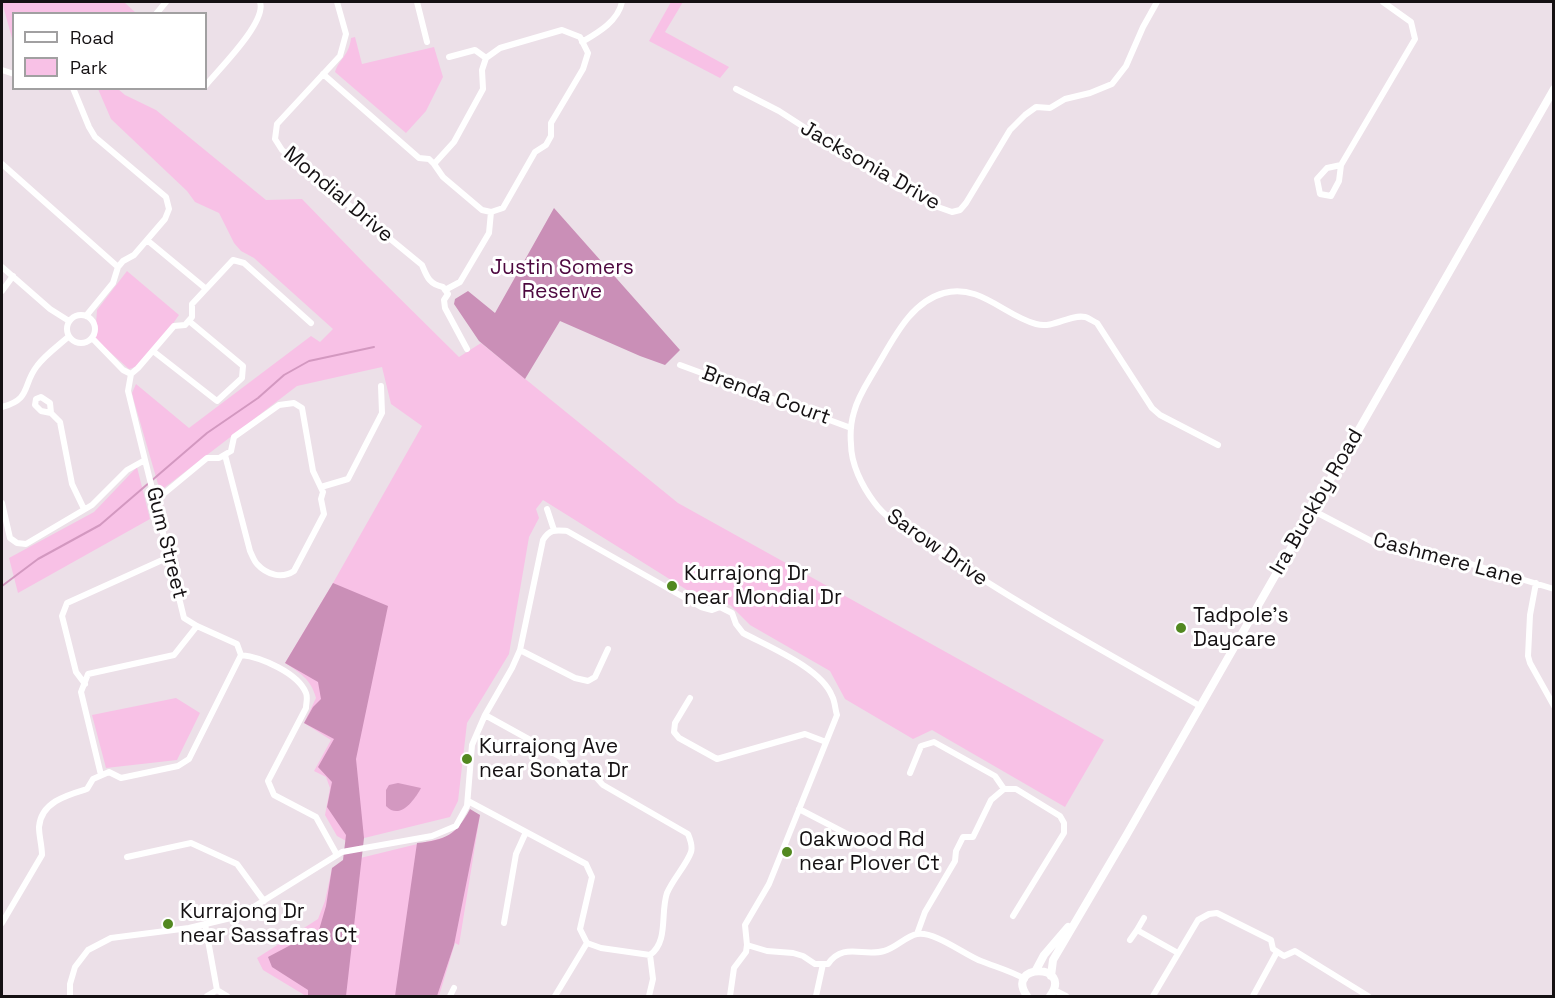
<!DOCTYPE html>
<style>
body{margin:0}
#map{position:relative;width:1555px;height:998px;overflow:hidden;background:#ece0e8;font-family:"Space Grotesk",sans-serif}
canvas{display:block}
.frame{position:absolute;inset:0;border:3px solid #151113;pointer-events:none}
.legend{position:absolute;left:12px;top:12px;width:195px;height:78px;box-sizing:border-box;background:#fff;border:2px solid #a1a0a1;margin:0;padding:8px 10px;list-style:none;font-size:18px;color:#151113}
.legend li{display:flex;align-items:center;gap:12px;height:30px}
.legend b{width:30px;border:2px solid #a1a0a1}
</style>
<div id="map">
<canvas width="1555" height="998"></canvas>
<div class="frame"></div>
<ul class="legend">
<li><b style="height:8px;background:#fff"></b>Road</li>
<li><b style="height:16px;background:#f8c1e6"></b>Park</li>
</ul>
</div>
<script>
const g = document.querySelector('canvas').getContext('2d');
g.lineJoin = 'round';
function paint(path, color) { g.fillStyle = color; g.fill(path, 'evenodd'); }
function strokePath(path, color, width, dash) { g.strokeStyle = color; g.lineWidth = width; g.lineCap = dash ? 'butt' : 'round'; g.setLineDash(dash || []); g.stroke(path); }
function label(font, color, halo, rows, align = 'center') {
  g.font = font + ' "Space Grotesk",sans-serif'; g.lineWidth = 6; g.setLineDash([]); g.textBaseline = 'middle'; g.strokeStyle = halo; g.fillStyle = color; for (const [text, x, y, turn = 0] of rows) {
    g.save(); g.translate(x, y); g.rotate((+turn || 0) * Math.PI / 180); g.textAlign = isNaN(turn) ? turn : align; if (halo) g.strokeText(text, 0, 0); g.fillText(text, 0, 0); g.restore();
  }
}
const green = new Path2D(`
 M2,2H124L136,13L14,14L13,42Z
 M671,2H683L665,32L729,67L720,78L649,41Z
 M355,37L362,64L434,47L443,77L426,111L406,133L335,72C339,59 349,56 351,38Z
 M98,89H118L125,95L156,110L266,200L302,199L367,266L459,357L481,343L678,503L1104,740L1065,807L932,730L913,739L845,699L830,671L750,625L730,605L716,599L703,600L543,500L536,509L539,518L529,537L509,654L467,723L458,801L450,817L348,842L337,836L325,815L330,788L326,777L314,771L331,740L304,723L316,698C311,679 300,673 285,663L333,583L422,426L391,404L382,367L297,386L160,491L134,401L132,393L136,384L189,428L311,336L320,342L333,329L254,258L241,251L234,243L219,213L195,202L187,191L111,119Z
 M127,271L179,315C168,330 148,365 129,369L95,339L97,310Z
 M137,467L150,519L18,593L9,558L94,512Z
 M176,698L200,713L177,760L106,768L92,715Z
 M471,811L480,815L459,945L455,943L439,996H306L263,970L257,958L318,919L325,901L332,868L348,861L446,837L459,827Z`);
const forest = new Path2D(`
 M554,208L680,350L665,365L640,356L560,321L525,379L479,341L454,304L455,299L468,291L495,313Z
 M333,583L388,606L356,759L364,838L346,996H308V990L272,967L268,957L319,930L326,906L332,868L343,860L346,835L327,807L332,782L318,767L334,739L304,723L313,707L321,699L318,682L285,663Z
 M470,809L480,815L454,945L437,996H395L417,843C446,840 456,835 470,809Z`);
const water = new Path2D(`
 M398,783L421,788C415,799 400,821 386,806V790L389,785Z`);
const stream = new Path2D(`
 M2,586L38,559L100,525L207,433L258,398L284,375L309,361L374,347`);
const street = new Path2D(`
 M337,2L346,34L340,56L277,124L275,139L282,150L422,265C427,277 429,284 443,287L448,294L444,300L445,308L467,349
 M417,2L427,42
 M156,14L166,2
 M582,42C599,32 618,21 622,2
 M449,57L475,50L486,58
 M2,70L14,74
 M323,74L419,158L429,159L434,164L454,142L483,89L482,70L486,58L500,48L562,30L580,37L588,53L583,69L551,123V136L546,145L535,152L503,208L491,212L482,210L443,177L434,164
 M206,85C219,69 267,22 260,2
 M73,88L89,127L95,137L166,197L169,209L165,219L134,255L123,261L118,267L113,283L86,316
 M736,89L779,111L841,151L880,170L893,181L917,193L935,206L952,212L960,210L966,203L1010,130L1025,115L1036,107L1050,108L1065,99L1090,93L1112,84L1126,66L1143,27L1157,2
 M2,164L118,267
 M1341,165L1327,168L1317,179L1320,194L1331,196L1339,181L1341,165L1415,39L1411,22L1383,2
 M147,240L205,288
 M2,267L50,309L69,321
 M445,290L460,282L489,233L491,212
 M2,291L13,276
 M67 329a14 14 0 1 1 28 0a14 14 0 1 1-28 0Z
 M153,351L217,401L242,378L243,366L189,321
 M680,365L851,428
 M131,374L138,368L174,326L185,325L192,317V304L233,260L244,263L311,323
 M41,397L50,403L51,413L41,411L35,405L36,399Z
 M2,407C32,399 22,385 37,366C45,355 58,346 68,337
 M51,413L60,422L72,484L84,509
 M321,487L348,479L382,413L381,386
 M155,501L207,458H219L231,451L234,437L279,405L294,403L302,408L313,471L323,492L321,499L324,514L294,571C282,579 267,575 257,564C254,561 252,555 250,551L225,455
 M2,503L10,538L17,543L26,544L92,505L127,470L145,460
 M547,509L554,530
 M1312,510L1375,543L1438,554L1554,589
 M1536,583L1530,615L1528,656L1530,663L1554,706
 M520,650L575,678L588,681L595,677L608,649
 M241,655C261,657 298,673 306,693C308,698 306,703 306,708L268,781L274,795L316,817L337,855
 M85,684L76,672L62,616L67,603L169,557
 M690,698L675,723L674,732L679,738L717,759L805,734L826,742
 M1200,706C1111,655 1020,606 935,548C915,535 888,522 874,502C862,486 851,464 851,444C850,433 851,422 854,412C858,396 868,382 876,368C893,340 910,302 944,293C979,283 1005,316 1036,324C1054,329 1069,314 1085,317C1089,318 1094,322 1097,323L1152,408L1160,415L1218,445
 M485,715L561,757C571,775 577,767 591,774C596,776 599,781 603,785L688,834C690,839 693,846 691,852C687,864 673,879 667,893C660,913 669,941 650,955L601,948L587,943
 M910,773L921,746L934,742L995,776L1004,789
 M101,775L81,692L88,674L174,655L197,626
 M468,801L586,864L592,877L580,929L587,943L555,996
 M799,809L874,848
 M127,857L191,843L237,864L264,901
 M2,923L42,855C42,846 39,836 39,827C41,802 67,795 87,789L93,779L109,772L121,778L178,766L189,759L241,655L237,644L197,626L184,618L128,391L131,374L123,370L92,338
 M504,923L516,854L526,832
 M205,924L217,990L227,996
 M1137,930L1144,918
 M917,934L925,912L955,861L956,851L963,837H973L991,800L1004,789H1016L1060,816L1064,823V833L1013,916
 M1130,940L1137,930L1178,953
 M747,945L767,951L793,953L803,956L815,964H828C843,942 863,957 884,951C896,948 906,936 917,934C935,931 965,955 981,961C996,967 1011,971 1025,979
 M1054,990L1066,996
 M70,996V984L75,967L88,950L111,938L189,928L239,916L342,852L432,836L456,826L467,806L472,745L485,715L512,668L520,650L543,540C550,529 555,530 567,531L701,607L712,610L720,607L732,613L736,624L743,633C769,647 821,668 832,696C835,701 835,709 837,715L769,884L745,925L747,945L746,952L734,968L730,996
 M207,996L217,990
 M450,996L454,988
 M649,996L653,979L650,955
 M816,996L823,964
 M1153,996L1198,920L1209,914L1217,913L1271,940L1273,949L1284,956L1295,951L1368,996
 M1253,996L1277,952`);
const secondary = new Path2D(`
 M1036,970L1044,955L1068,927
 M1051,976L1053,960L1126,836L1554,89
 M1027,996C1004,963 1074,963 1050,996`);
const markers = [
 [672,586,6,"#528820"],
 [1181,628,6,"#528820"],
 [467,759,6,"#528820"],
 [787,852,6,"#528820"],
 [168,924,6,"#528820"]
];
const streetNames = [
 ["Jacksonia Drive",870,166,30],
 ["Mondial Drive",338,195,40],
 ["Brenda Court",766,396,20],
 ["Ira Buckby Road",1317,502,-60],
 ["Gum Street",166,543,76],
 ["Sarow Drive",937,548,35],
 ["Cashmere Lane",1448,560,15]
];
const parkNames = [
 ["Justin Somers",562,268],
 ["Reserve",562,292]
];
const poiNames = [
 ["Kurrajong Dr",684,574],
 ["near Mondial Dr",684,598],
 ["Tadpole's",1193,616],
 ["Daycare",1193,640],
 ["Kurrajong Ave",479,747],
 ["near Sonata Dr",479,771],
 ["Oakwood Rd",799,840],
 ["near Plover Ct",799,864],
 ["Kurrajong Dr",180,912],
 ["near Sassafras Ct",180,936]
];
paint(green, '#f8c1e6');
paint(forest, '#ca8fb7');
paint(water, '#d398c0');
strokePath(stream, '#d398c0', 2);
strokePath(street, '#fff', 6);
strokePath(secondary, '#fff', 8);
for (const [x, y, r, color] of markers) { const dot = new Path2D(); dot.arc(x, y, r, 0, 2 * Math.PI); g.fillStyle = color; g.fill(dot); strokePath(dot, '#fff', 2); }
label('21px', '#151113', '#fff', streetNames);
label('21px', '#4d073f', '#fff', parkNames);
label('21px', '#151113', '#fff', poiNames, 'left');
</script>
